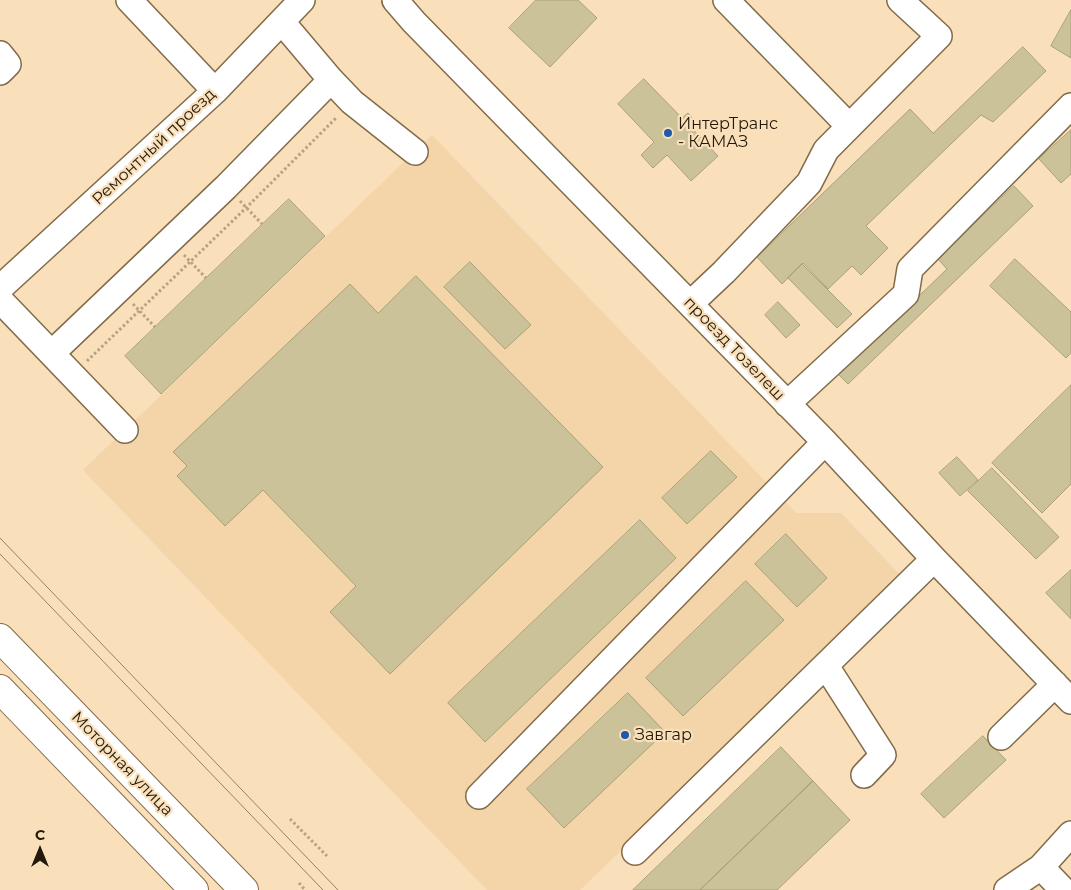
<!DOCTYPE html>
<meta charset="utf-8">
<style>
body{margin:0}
#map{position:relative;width:1071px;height:890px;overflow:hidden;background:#f9dfba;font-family:Montserrat,sans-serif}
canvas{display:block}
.north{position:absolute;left:15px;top:825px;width:50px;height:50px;-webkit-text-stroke:4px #f9dfba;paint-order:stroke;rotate:0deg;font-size:14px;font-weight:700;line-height:20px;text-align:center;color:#22190b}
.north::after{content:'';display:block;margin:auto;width:18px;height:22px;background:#22190b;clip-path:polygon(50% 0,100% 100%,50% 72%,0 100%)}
</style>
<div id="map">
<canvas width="1071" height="890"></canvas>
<div class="north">С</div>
</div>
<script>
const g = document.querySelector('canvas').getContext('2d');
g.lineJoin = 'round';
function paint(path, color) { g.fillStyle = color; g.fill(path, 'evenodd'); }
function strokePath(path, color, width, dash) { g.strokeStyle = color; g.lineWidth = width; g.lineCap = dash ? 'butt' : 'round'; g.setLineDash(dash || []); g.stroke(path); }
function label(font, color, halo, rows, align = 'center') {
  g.font = font + ' Montserrat,sans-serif'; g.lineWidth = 4.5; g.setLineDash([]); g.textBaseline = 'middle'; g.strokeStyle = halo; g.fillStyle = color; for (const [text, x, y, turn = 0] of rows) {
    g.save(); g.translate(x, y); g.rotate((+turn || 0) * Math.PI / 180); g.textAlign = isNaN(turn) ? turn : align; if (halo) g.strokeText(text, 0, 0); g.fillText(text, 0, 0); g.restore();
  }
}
const built = new Path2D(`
 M432,135L796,513H841L904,579L580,890H487L83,470Z`);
const building = new Path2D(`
 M536,0H578L597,18L550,67L509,28Z
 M1071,10V58L1051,46Z
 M1023,47L1046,71L993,122L981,115L866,226L888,248L861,275L852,266L828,289L803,263L782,284L757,257L910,109L933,133Z
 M644,79L682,118L688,113L692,117L686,122L718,156L691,181L667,155L653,168L641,155L654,142L618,104Z
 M1071,130V174L1061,183L1039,159Z
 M1014,186L1033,206L848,384L838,374L947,269L938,259Z
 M289,199L325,236L161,394L125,356Z
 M1015,259L1071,312V353L1066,358L990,286Z
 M470,262L531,325L505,349L444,287Z
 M802,264L852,314L837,328L788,278Z
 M416,276L603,467L390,674L330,612L356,586L263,490L225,526L177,476L187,466L173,452L350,284L378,313Z
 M778,302L800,325L786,338L765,315Z
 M1071,385V484L1042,513L992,463Z
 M711,451L737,477L687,524L662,498Z
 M957,457L978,480L960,496L939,473Z
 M992,468L1059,537L1036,559L968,491Z
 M640,520L676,558L485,742L448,703Z
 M786,534L827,578L797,607L755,564Z
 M1071,570V619L1046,593Z
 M746,581L784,620L683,716L646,678Z
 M628,693L665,732L564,828L527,789Z
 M983,736L1006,760L944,818L921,794Z
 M781,747L813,781L700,890H633Z
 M813,781L850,820L777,890H700Z`);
const path = new Path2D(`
 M240,201L262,224
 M184,255L206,278
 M133,304L155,327
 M87,361L246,208L337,117
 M290,819L327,856
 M299,883L305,890`);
const minor = new Path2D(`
 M129,0L215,91
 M395,0L414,22L825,442L934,559L1071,701
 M726,0L849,126
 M282,22L331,80L352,102L415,152
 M0,54L8,64L0,72
 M0,288L215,91L302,0
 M0,300L125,430
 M690,304L724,272L809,183L826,150L939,36L900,0
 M52,353L226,187L331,80
 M787,404L906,294L910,269L1071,106
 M826,666L883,755L864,775
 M1001,737L1055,684
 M479,796L825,442
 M635,852L934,559
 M1041,867L1063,890
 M1007,890L1041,867L1071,834`);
const major = new Path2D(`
 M0,638L244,890
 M0,689L194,890`);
const tram = new Path2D(`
 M0,538L338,890
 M0,554L323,890`);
const markers = [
 [668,133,5,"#1e5aab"],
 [625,735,5,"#1e5aab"]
];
const poiNames = [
 ["ИнтерТранс",678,124],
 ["- КАМАЗ",678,142],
 ["Завгар",635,735]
];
const streetNames = [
 ["Ремонтный проезд",154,147,-43],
 ["проезд Тозелеш",734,349,46],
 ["Моторная улица",122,764,46]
];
paint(built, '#f3d5a9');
paint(building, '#cbc299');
strokePath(building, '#aaa178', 1);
strokePath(minor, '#826b49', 28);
strokePath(major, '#826b49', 30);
strokePath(path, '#b7a284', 3, [2.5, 2.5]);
strokePath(minor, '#fff', 25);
strokePath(major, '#fff', 28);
strokePath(tram, '#938167', 1);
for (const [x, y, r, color] of markers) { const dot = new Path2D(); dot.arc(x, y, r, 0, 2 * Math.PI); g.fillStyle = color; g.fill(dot); strokePath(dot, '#f9dfba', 2); }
label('16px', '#22190b', '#f9dfba', poiNames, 'left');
label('16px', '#22190b', '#f9dfba', streetNames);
</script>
